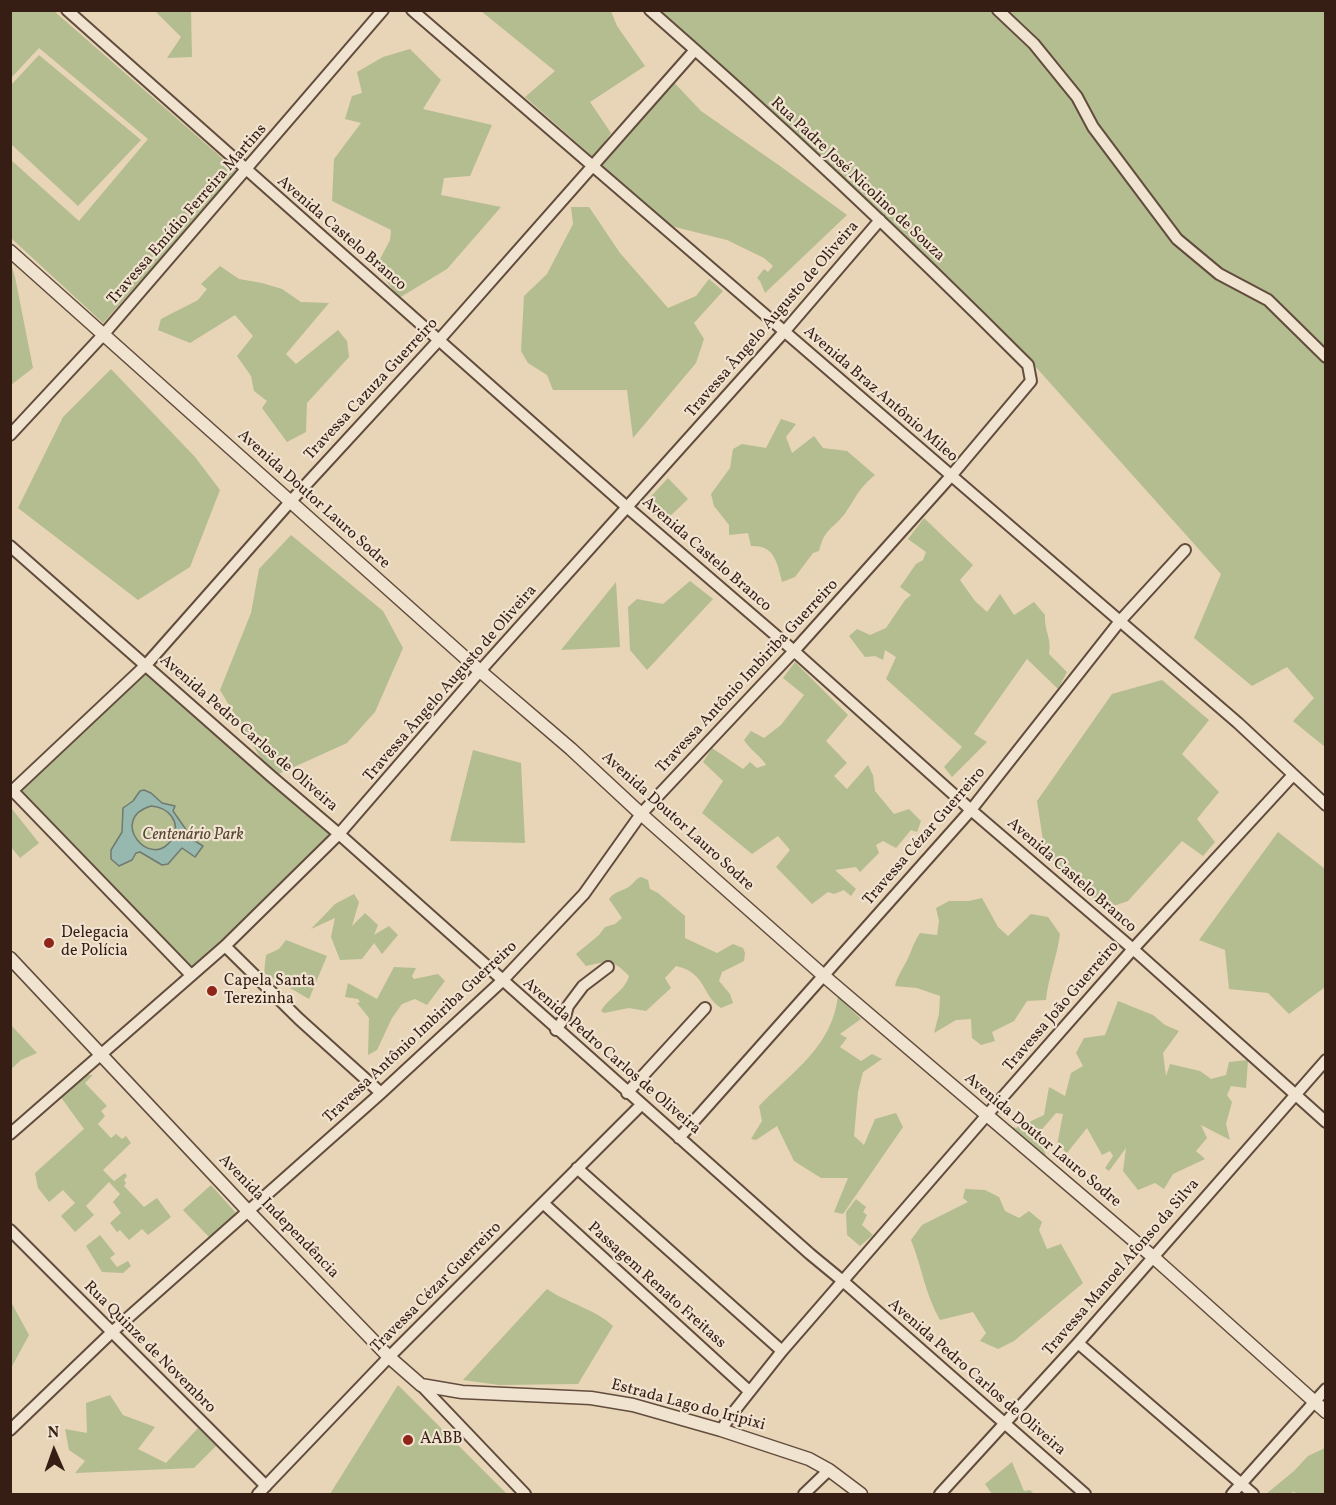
<!DOCTYPE html>
<meta charset="utf-8">
<style>
body{margin:0}
#map{position:relative;width:1336px;height:1505px;overflow:hidden;background:#e8d4b6;font-family:Vollkorn,serif}
canvas{display:block}
.frame{position:absolute;inset:0;border:12px solid #361e15;pointer-events:none}
.north{position:absolute;left:24px;top:1421px;width:60px;height:60px;-webkit-text-stroke:4px #f0e3d0;paint-order:stroke;rotate:358deg;font-size:16px;font-weight:700;line-height:24px;text-align:center;color:#361e15}
.north::after{content:'';display:block;margin:auto;width:21px;height:27px;background:#361e15;clip-path:polygon(50% 0,100% 100%,50% 72%,0 100%)}
</style>
<div id="map">
<canvas width="1336" height="1505"></canvas>
<div class="frame"></div>
<div class="north">N</div>
</div>
<script>
const g = document.querySelector('canvas').getContext('2d');
g.lineJoin = 'round';
function paint(path, color) { g.fillStyle = color; g.fill(path, 'evenodd'); }
function strokePath(path, color, width, dash) { g.strokeStyle = color; g.lineWidth = width; g.lineCap = dash ? 'butt' : 'round'; g.setLineDash(dash || []); g.stroke(path); }
function label(font, color, halo, rows, align = 'center') {
  g.font = font + ' Vollkorn,serif'; g.lineWidth = 4.5; g.setLineDash([]); g.textBaseline = 'middle'; g.strokeStyle = halo; g.fillStyle = color; for (const [text, x, y, turn = 0] of rows) {
    g.save(); g.translate(x, y); g.rotate((+turn || 0) * Math.PI / 180); g.textAlign = isNaN(turn) ? turn : align; if (halo) g.strokeText(text, 0, 0); g.fillText(text, 0, 0); g.restore();
  }
}
const green = new Path2D(`
 M11,11H54L238,172L103,323L11,238V160L79,221L148,139L39,48L11,78Z
 M155,11H191L192,57L167,58L181,37Z
 M481,11H611L617,26L645,66L590,102L611,133L599,150L667,75L701,111L780,166L847,215L765,293L760,281L757,278L764,269L768,272L773,266L764,258L727,240L671,226L525,97L555,71Z
 M656,11H1325V747L1293,721L1314,698L1287,667L1252,686L1194,638L1221,574L1034,365L882,216Z
 M410,49L441,80L423,109L492,125L470,176L444,178L441,195L501,207L447,269L399,298L376,267L390,240L391,230L332,201L334,159L361,123L345,119L352,96L362,93L357,72L383,57Z
 M39,55L141,140L78,206L11,144V85Z
 M571,207H589L620,253L668,308L696,296L709,279L723,291L694,323L704,339L696,363L633,438L627,390H553L547,375L528,363L521,351L524,296L547,274L573,224Z
 M11,264L15,277L33,368L11,385Z
 M220,266L239,279L262,283L282,289L301,302L329,303L286,354L296,364L338,330L347,341L349,357L307,403L306,432L287,442L262,408L267,401L254,391L251,376L237,356L253,336L235,315L190,343L158,330L161,319L198,300L207,289L201,284Z
 M111,369L195,457L220,490L190,567L138,600L18,508L63,417Z
 M781,419L796,424L786,437L792,453L814,436L823,448L847,451L875,475C858,489 857,496 846,512C833,530 825,527 819,551L813,553L795,577L782,582C777,561 774,545 751,546L748,533L729,535V525L714,506L711,494L730,468L733,449L742,444L766,448Z
 M668,478L688,499L663,523L643,505Z
 M924,518L973,565L960,580L975,601L987,612L1000,594L1014,615L1034,602L1045,615C1044,631 1052,638 1049,654L1067,672L1058,689L1027,659L974,734L987,742L952,777L944,767L962,747L886,679L896,657L885,650L883,660L875,656L865,657L849,636L857,629L870,635L886,628L905,600L911,595L900,587L916,564L923,560L926,552L908,539Z
 M291,535L383,611L403,648L375,712L347,743L272,777L220,690L251,613L259,569Z
 M690,581L713,599L647,670L630,650L628,607L637,599L663,604Z
 M616,582L620,647L561,650Z
 M795,662L848,715L826,741L847,763L834,776L847,789L868,765L873,775L875,791L894,814L909,809L921,821L917,832L911,830L896,848L883,841L876,845L879,853L860,872L856,867L835,870L856,889L851,896L844,890L834,894L828,892L812,904L776,867L790,850L778,836L752,854L702,813L723,781L703,762L712,748L743,769L750,762L757,768L766,765C761,756 750,750 744,740L751,731L764,738L781,725L804,695L783,678Z
 M146,671L334,835L191,971L18,791Z
 M1162,680L1209,720L1182,754L1219,792L1197,819L1215,842L1203,856L1182,841L1128,901L1105,909L1045,853L1037,801L1112,694Z
 M473,750L521,763L525,843L450,841Z
 M12,809L39,843L20,858L11,847Z
 M1278,832L1325,869V987L1289,1014L1268,993L1229,989L1225,950L1199,940Z
 M641,877L648,880L650,889L658,893L685,916V938L717,953L733,944L743,948L745,953L744,961L722,972L719,981L730,994L733,1003L721,1008C701,995 707,973 676,966L665,978L671,988L646,1011L629,1008L604,1013L601,1011C608,998 625,991 629,976C613,959 608,961 586,966L576,954L599,935L605,927L615,924L622,918L609,899C615,891 623,891 630,886C635,882 635,879 641,877Z
 M354,894L359,902L352,926L365,913L378,925L374,935L389,926L398,935L382,954L374,943L362,959L340,960L331,937L335,918L311,929L335,904Z
 M982,898L998,927L1008,936L1031,914L1048,917L1060,934C1057,957 1048,978 1046,1000L1027,1001L1014,1021L992,1032L995,1041L981,1045L972,1038L971,1019L956,1020L934,1033L939,1014L940,996L917,988L895,986C897,977 901,972 905,964C911,954 913,943 920,933L937,935L939,921L936,908L949,901H969Z
 M286,940L327,956L309,999L264,973L266,955L279,949Z
 M394,967L416,968L412,976L414,979L438,974L445,981L427,1005L415,999L402,1004L392,1018L377,1050L368,1055L369,1018L357,1003L360,1002L358,999L345,997L348,983L377,999Z
 M838,996L861,1019L840,1034L847,1038L840,1047L861,1061L872,1054L882,1059L863,1072L858,1092L854,1136L864,1145L875,1119L896,1113L903,1127L843,1214L834,1212L848,1178H821L794,1161L777,1126L756,1140L751,1139L762,1121L759,1106C793,1071 832,1047 838,996Z
 M1118,1001L1153,1015L1165,1025L1179,1031L1163,1053L1166,1076L1170,1064L1200,1071L1211,1079L1226,1075L1229,1062L1248,1060L1246,1088L1231,1086L1227,1095L1232,1102L1226,1124L1230,1140L1201,1125L1207,1138L1196,1151L1205,1159L1173,1174L1164,1189L1155,1183L1138,1190L1123,1171L1126,1148L1109,1171L1105,1168L1113,1156L1110,1151L1102,1155L1087,1128L1067,1153L1057,1145L1063,1114L1056,1113L1038,1134L1048,1161L1004,1124L1016,1128L1044,1115L1049,1087L1065,1096L1071,1073L1083,1066L1076,1053L1084,1038L1105,1035Z
 M11,1025L37,1053L21,1060L11,1069Z
 M81,1075H93L85,1083L107,1106L101,1111L105,1116L98,1124L111,1138L116,1134L122,1139L126,1136L131,1143L103,1170L114,1181L125,1173L127,1176L124,1180L126,1183L124,1186L144,1207L157,1198L171,1217L148,1235L142,1229L129,1240L120,1230L117,1232L110,1223L121,1213L113,1202L120,1194L109,1182L86,1206L94,1215L75,1232L61,1216L75,1203L63,1190L49,1202L38,1188L35,1173L84,1129L60,1096Z
 M211,1185L236,1213L210,1238L183,1210Z
 M965,1189L985,1190L999,1197L1005,1211L1019,1218L1029,1211L1042,1222L1039,1230L1047,1249L1061,1244L1083,1283L1014,1341L998,1349L980,1341L986,1333L973,1312L940,1320C925,1294 922,1267 911,1240L922,1225L968,1202L963,1198Z
 M856,1199L866,1207L863,1212L867,1215L862,1225L873,1235L860,1246L847,1235L846,1212Z
 M100,1235L115,1254L110,1258L117,1267L128,1261L131,1266L123,1273L102,1272L86,1246Z
 M547,1289C567,1303 595,1309 613,1326L578,1384L499,1385L463,1380Z
 M11,1302L29,1335L11,1368Z
 M398,1385L507,1494H330Z
 M110,1395L123,1415L155,1427L138,1449L166,1463L198,1428L216,1446L194,1468L75,1473L85,1461L69,1450L65,1429L87,1433L86,1403Z
 M1325,1448V1494H1301L1293,1492L1290,1494H1266L1294,1471L1308,1456Z
 M1012,1462L1024,1491L1030,1490L1034,1494H992L985,1484Z`);
const water = new Path2D(`
 M144,790L151,793L162,803L175,806L173,811L187,831V836L203,846L195,857L182,848L168,864L162,865L140,852L136,853L132,860L119,866L111,859V850L122,832L123,808L133,801L140,791ZM151,806C168,807 182,822 172,839C151,872 107,819 151,806Z`);
const minor = new Path2D(`
 M67,10L628,508L794,651L971,810L1133,949L1326,1122
 M412,10L1238,723L1326,805
 M998,10L1034,44L1077,97L1093,127L1177,239L1219,274L1268,300L1326,357
 M10,435L103,335L383,10
 M10,546L272,777L339,834L810,1254L844,1282L1085,1494
 M13,791L191,975
 M10,793L146,665L290,502L439,340L695,50
 M225,946L299,1019L381,1093
 M556,1030L565,1017L568,1006L583,986L608,967
 M627,1093L705,1008
 M10,1134L225,946L339,834L480,671L784,332L880,220
 M679,1138L971,810L1120,621L1185,550
 M577,1168L782,1351
 M543,1203L749,1391
 M10,1230L266,1486
 M1078,1343L1253,1494
 M421,1385L525,1494
 M10,1430L112,1332L381,1093L502,981L584,894L641,814L794,651L951,476L1031,381L1028,365C906,243 780,124 650,10
 M721,1430L732,1414L782,1351L986,1116L1133,949L1293,775
 M258,1494L389,1357L641,1105
 M804,1494L829,1470
 M940,1494L1078,1343L1326,1060
 M1232,1494L1326,1389`);
const tertiary = new Path2D(`
 M10,251L480,671L571,749L641,814L824,976L1152,1256L1326,1412
 M10,958L248,1211L389,1357L421,1385L462,1392L591,1398L633,1405L721,1430L809,1459L829,1470L861,1494`);
const markers = [
 [49,943,6,"#8f2418"],
 [212,991,6,"#8f2418"],
 [408,1440,6,"#8f2418"]
];
const streetNames = [
 ["Rua Padre José Nicolino de Souza",857,180,43],
 ["Travessa Emídio Ferreira Martins",188,215,-49],
 ["Avenida Castelo Branco",341,234,41],
 ["Travessa Ângelo Augusto de Oliveira",773,320,-49],
 ["Travessa Cazuza Guerreiro",372,390,-47],
 ["Avenida Braz Antônio Mileo",880,395,41],
 ["Avenida Doutor Lauro Sodre",313,500,42],
 ["Avenida Castelo Branco",706,555,41],
 ["Travessa Antônio Imbiriba Guerreiro",748,677,-47],
 ["Travessa Ângelo Augusto de Oliveira",451,684,-49],
 ["Avenida Pedro Carlos de Oliveira",248,734,41],
 ["Avenida Doutor Lauro Sodre",677,822,42],
 ["Travessa Cézar Guerreiro",925,837,-49],
 ["Avenida Castelo Branco",1071,876,41],
 ["Travessa João Guerreiro",1062,1007,-49],
 ["Travessa Antônio Imbiriba Guerreiro",421,1033,-43],
 ["Avenida Pedro Carlos de Oliveira",611,1057,41],
 ["Avenida Doutor Lauro Sodre",1042,1141,40],
 ["Avenida Independência",278,1217,46],
 ["Travessa Manoel Afonso da Silva",1122,1268,-49],
 ["Passagem Renato Freitass",656,1286,42],
 ["Travessa Cézar Guerreiro",437,1288,-45],
 ["Rua Quinze de Novembro",149,1348,45],
 ["Avenida Pedro Carlos de Oliveira",976,1378,41],
 ["Estrada Lago do Iripixi",688,1406,15]
];
const parkNames = [
 ["Centenário Park",193,836]
];
const poiNames = [
 ["Delegacia",61,934],
 ["de Polícia",61,952],
 ["Capela Santa",224,982],
 ["Terezinha",224,1000],
 ["AABB",420,1440]
];
paint(green, '#b3bd90');
paint(water, '#97b8ae');
strokePath(water, '#707a71', 1.5);
strokePath(minor, '#624c3d', 14);
strokePath(tertiary, '#624c3d', 15);
strokePath(minor, '#f0e3d0', 10);
strokePath(tertiary, '#f0e3d0', 12);
for (const [x, y, r, color] of markers) { const dot = new Path2D(); dot.arc(x, y, r, 0, 2 * Math.PI); g.fillStyle = color; g.fill(dot); strokePath(dot, '#f0e3d0', 2); }
label('16px', '#361e15', '#f0e3d0', streetNames);
label('italic 16px', '#554634', '#f0e3d0', parkNames);
label('16px', '#361e15', '#f0e3d0', poiNames, 'left');
</script>
